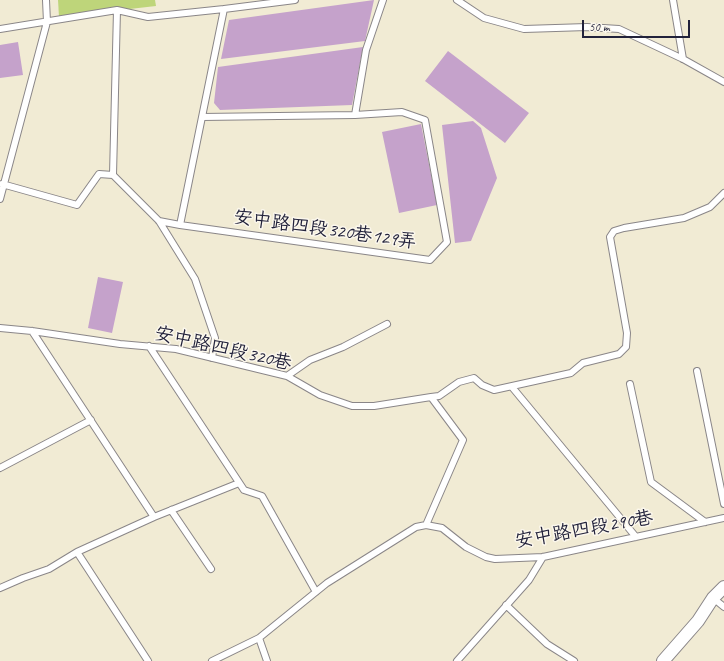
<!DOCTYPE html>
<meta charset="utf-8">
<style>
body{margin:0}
#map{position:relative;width:724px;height:661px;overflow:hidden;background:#f1ebd4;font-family:Caveat,sans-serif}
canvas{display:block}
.scale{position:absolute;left:582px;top:20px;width:108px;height:18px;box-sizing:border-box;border:2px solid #22223b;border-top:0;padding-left:5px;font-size:12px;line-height:14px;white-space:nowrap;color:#22223b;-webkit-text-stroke:3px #fbf7ec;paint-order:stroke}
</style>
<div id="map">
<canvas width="724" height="661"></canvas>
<div class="scale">50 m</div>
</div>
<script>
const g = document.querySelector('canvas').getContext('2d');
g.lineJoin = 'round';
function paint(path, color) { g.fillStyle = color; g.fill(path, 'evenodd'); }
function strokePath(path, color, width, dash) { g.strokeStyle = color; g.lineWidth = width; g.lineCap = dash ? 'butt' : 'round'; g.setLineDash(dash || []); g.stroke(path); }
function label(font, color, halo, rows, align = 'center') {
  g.font = font + ' Caveat,"LXGW WenKai TC",sans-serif'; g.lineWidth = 3; g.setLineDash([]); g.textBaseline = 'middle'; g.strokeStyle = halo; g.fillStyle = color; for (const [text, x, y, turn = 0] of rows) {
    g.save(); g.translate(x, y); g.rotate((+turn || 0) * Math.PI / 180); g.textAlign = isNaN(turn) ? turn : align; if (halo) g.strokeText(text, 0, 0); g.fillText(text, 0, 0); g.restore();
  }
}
const green = new Path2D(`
 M58,0H155L156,6L59,17Z`);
const building = new Path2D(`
 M374,0L365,41L221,59L229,20Z
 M18,42L23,75L0,78V45Z
 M363,47L352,105L220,110L214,103L218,67Z
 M448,51L529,113L505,143L425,81Z
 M473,121L481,128L497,178L471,241L455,243L442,125Z
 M421,124L437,205L399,213L382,132Z
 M98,277L123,282L112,333L88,328Z`);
const service = new Path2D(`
 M457,0L484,18L524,29L587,27L619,29L683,59L724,82
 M673,0L683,59
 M117,10L113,175L159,221L195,279L215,338L212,358
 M0,29L117,10L148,17L224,9L295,0
 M355,115L366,50L383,0
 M2,184L77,205L99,174L113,175
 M0,199L47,22L46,0
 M159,221L180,225L430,260L447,242L425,120L402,112L355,115L202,117
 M180,225L224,9
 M0,328L32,331L120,344L176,349L287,376L320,395L352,406H374L431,397L463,440L426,525
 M32,331L154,517
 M149,346L244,490L262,496L316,592
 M697,371L724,504
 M287,376L310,360L343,347L387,324
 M630,384L651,482L705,522
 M512,387L636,537
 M431,397L439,396L459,382L474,378L482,385L494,390L571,373L583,363L619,354L626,347L627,333L610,237L614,231L624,228L684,218L710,207L724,193
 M0,468L91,420
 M171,510L211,569
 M77,552L148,661
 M0,588L23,578L49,569L77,552L154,517L239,483
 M713,598L724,607
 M506,605L547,644L574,661
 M259,638L267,661
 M212,661L259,638L327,583L416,527L426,525L442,528L466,547L486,557L495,559L543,557L724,518
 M457,661L529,580L543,557`);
const minor = new Path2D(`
 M663,661L698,621L713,598L724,587`);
const streetNames = [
 ["安中路四段320巷129弄",325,230,8],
 ["安中路四段320巷",223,349,13],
 ["安中路四段290巷",584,530,-10]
];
paint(green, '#bed57a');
paint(building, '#c5a2cb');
strokePath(service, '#8a8688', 8);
strokePath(minor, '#8a8688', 14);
strokePath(service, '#fff', 6);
strokePath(minor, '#fff', 12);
label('19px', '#22223b', '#fbf7ec', streetNames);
</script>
